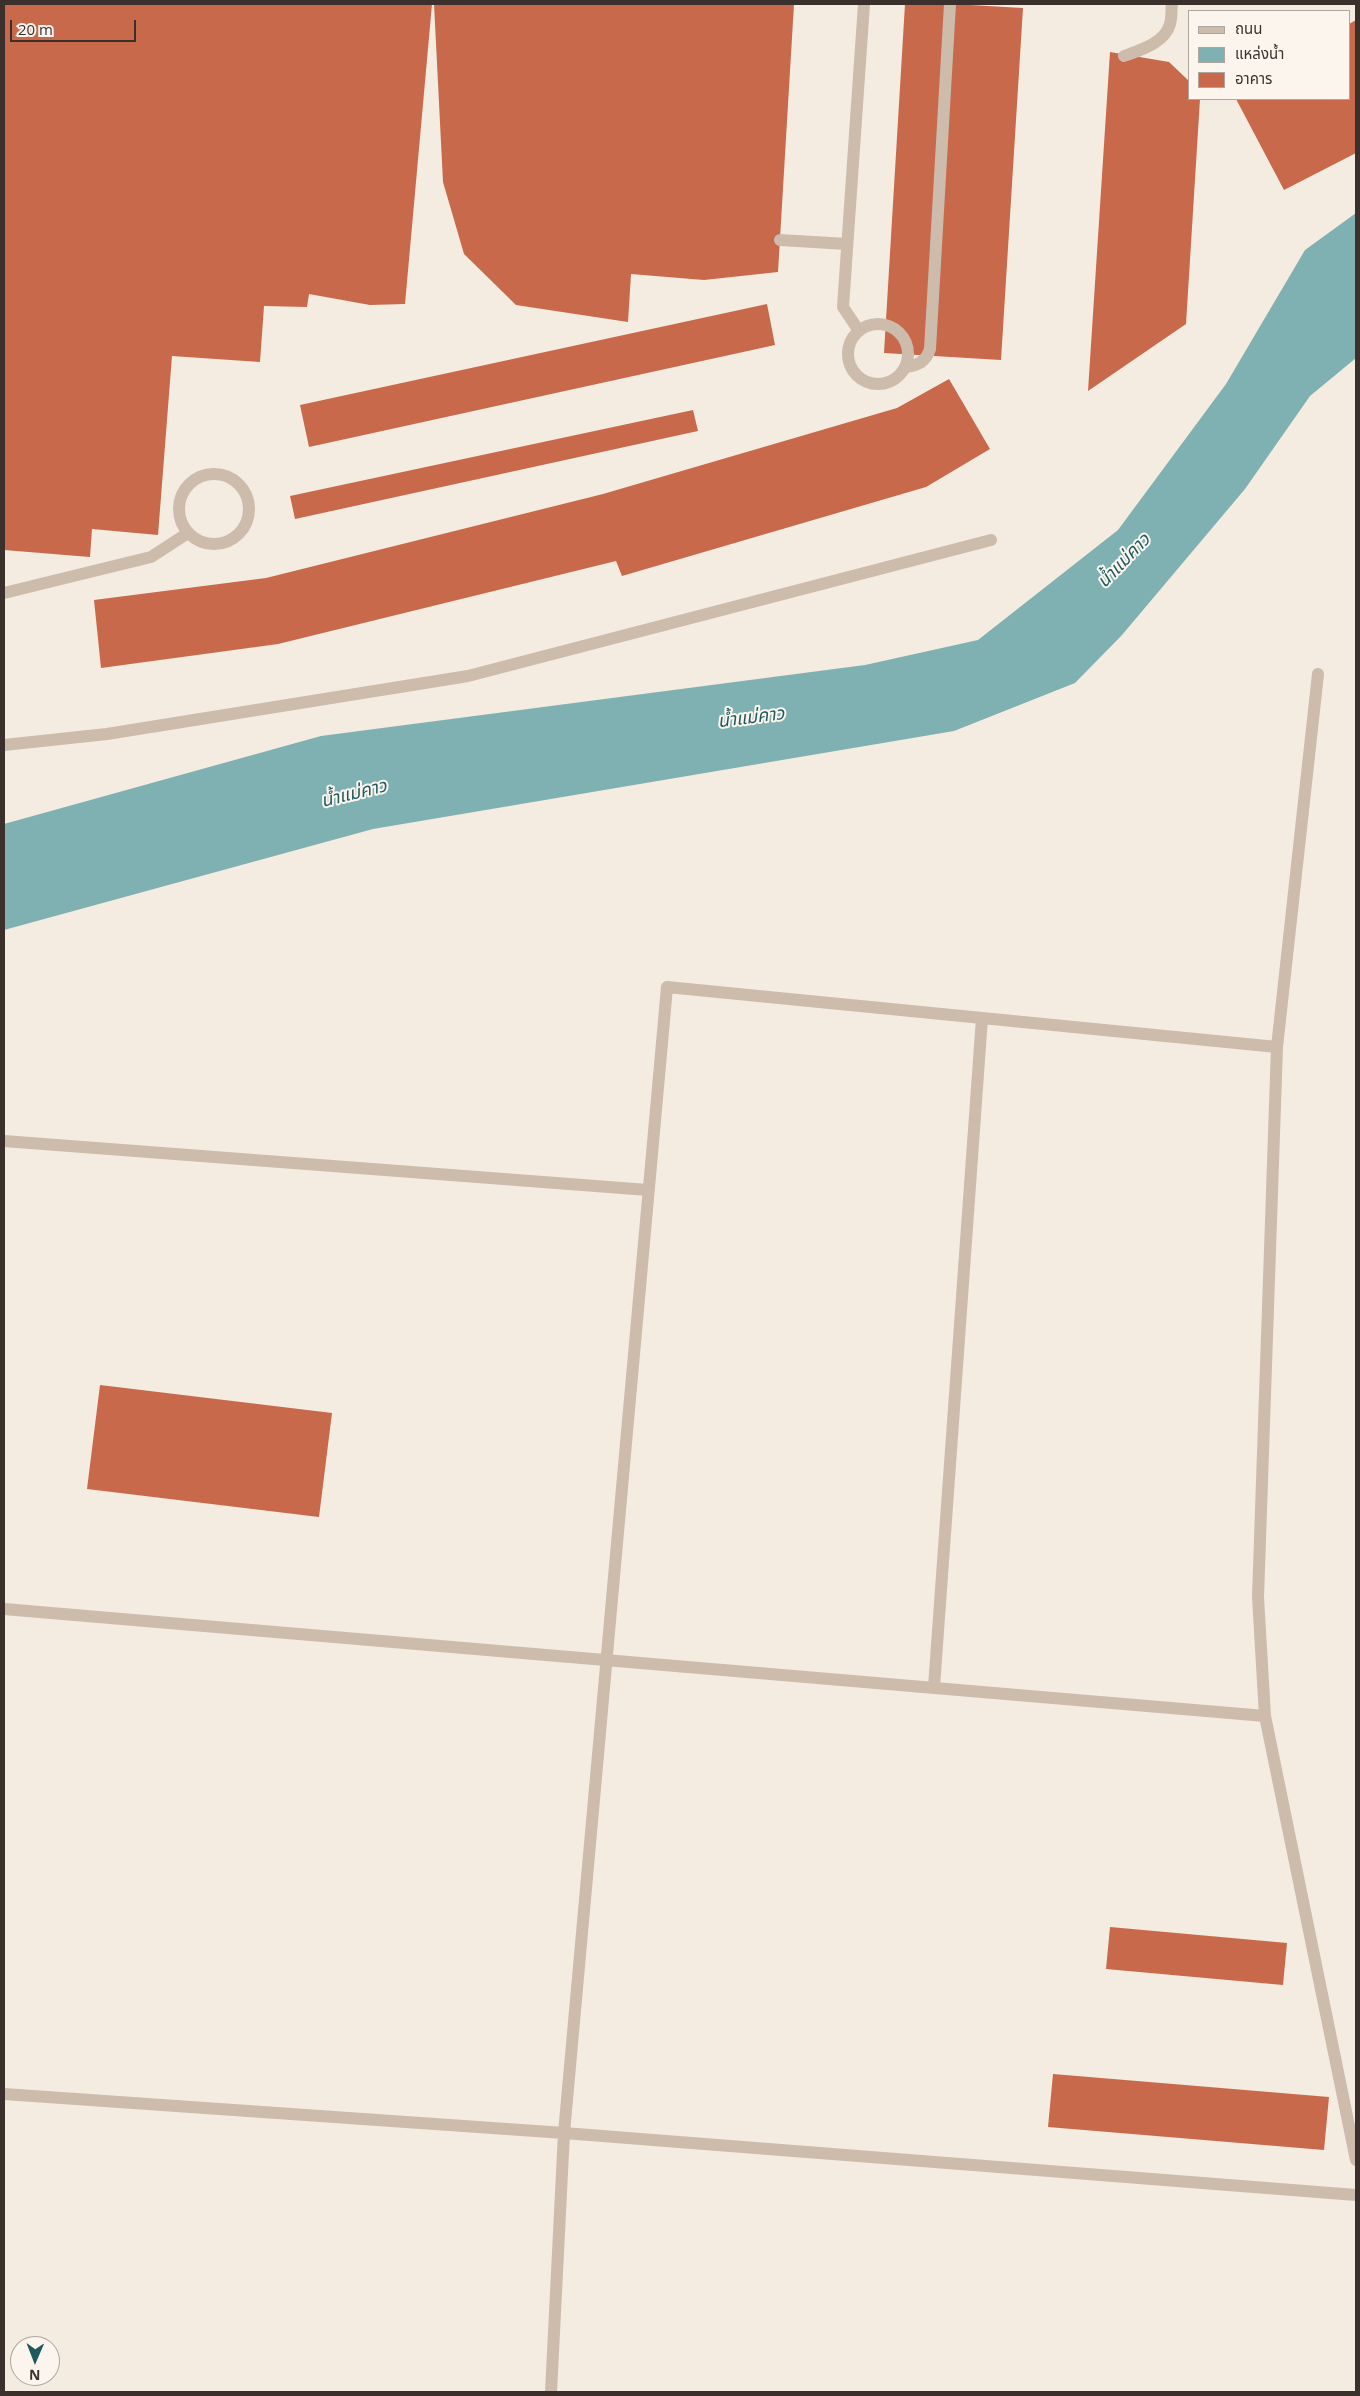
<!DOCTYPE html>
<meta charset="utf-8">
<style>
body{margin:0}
#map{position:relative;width:1360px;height:2396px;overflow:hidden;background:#f4ebe1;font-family:"Open Sans","Noto Sans Thai",sans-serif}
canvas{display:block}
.frame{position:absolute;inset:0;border:5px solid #3b302b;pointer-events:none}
.legend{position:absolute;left:1188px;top:10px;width:162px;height:90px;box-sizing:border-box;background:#fbf5ee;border:1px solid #aea6a0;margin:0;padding:6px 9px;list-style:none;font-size:15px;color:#3b302b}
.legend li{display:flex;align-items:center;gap:10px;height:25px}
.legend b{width:25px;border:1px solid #aea6a0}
.north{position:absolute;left:10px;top:2336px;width:50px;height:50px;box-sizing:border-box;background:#fbf5ee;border:1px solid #aea6a0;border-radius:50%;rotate:181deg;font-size:14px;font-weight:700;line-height:20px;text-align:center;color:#3b302b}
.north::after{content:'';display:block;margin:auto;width:18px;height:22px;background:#1f5a5e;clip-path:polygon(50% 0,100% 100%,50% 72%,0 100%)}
.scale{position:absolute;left:10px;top:20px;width:126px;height:22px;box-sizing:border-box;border:2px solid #3b302b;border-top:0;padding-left:6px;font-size:15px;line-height:18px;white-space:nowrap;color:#3b302b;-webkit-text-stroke:4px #fbf5ee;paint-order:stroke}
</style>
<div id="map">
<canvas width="1360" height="2396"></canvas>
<div class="frame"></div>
<ul class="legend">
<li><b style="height:6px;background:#cdbbac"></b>ถนน</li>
<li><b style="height:14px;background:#7fb0b2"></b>แหล่งน้ำ</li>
<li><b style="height:14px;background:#c8694b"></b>อาคาร</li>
</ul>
<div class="north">N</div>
<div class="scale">20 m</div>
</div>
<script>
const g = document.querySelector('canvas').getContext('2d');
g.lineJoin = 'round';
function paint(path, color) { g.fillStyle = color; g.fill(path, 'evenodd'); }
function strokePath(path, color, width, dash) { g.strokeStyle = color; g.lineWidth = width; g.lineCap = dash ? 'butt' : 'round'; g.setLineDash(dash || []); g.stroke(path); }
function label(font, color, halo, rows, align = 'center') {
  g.font = font + ' "Open Sans","Noto Sans Thai",sans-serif'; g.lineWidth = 4; g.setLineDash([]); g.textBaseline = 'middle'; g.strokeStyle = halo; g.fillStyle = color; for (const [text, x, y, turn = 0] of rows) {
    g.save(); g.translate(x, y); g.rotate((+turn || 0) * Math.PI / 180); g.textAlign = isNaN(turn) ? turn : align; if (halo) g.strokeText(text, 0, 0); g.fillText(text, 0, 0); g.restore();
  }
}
const water = new Path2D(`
 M1356,213V358L1310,396L1245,489L1122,635L1075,683L954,731L373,829L4,930V824L321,736L865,665L978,640L1118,530L1226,384L1305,250Z`);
const building = new Path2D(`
 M4,4H432L405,304L370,305L309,294L307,307L264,306L260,362L172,356L158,535L92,529L90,557L4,550Z
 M434,4H794L778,272L704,280L631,274L628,322L516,305L464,254L443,182Z
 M905,4H953L1023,8L1001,360L884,353Z
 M1356,20V153L1284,190L1236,99H1349V24Z
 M1110,52L1169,62L1189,81V99H1200L1186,324L1088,391Z
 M767,304L775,345L309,447L300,405Z
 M949,379L990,449L926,487L622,576L616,561L278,644L101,668L94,600L266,578L603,494L897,408Z
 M693,410L698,431L295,519L290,496Z
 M100,1385L332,1413L319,1517L87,1489Z
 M1110,1927L1287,1943L1283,1985L1106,1969Z
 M1053,2074L1329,2097L1324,2150L1048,2127Z`);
const service = new Path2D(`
 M1124,56C1140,50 1165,43 1170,24C1172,18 1171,10 1172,4
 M780,240L847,244
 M848 354a30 30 0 1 1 60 0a30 30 0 1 1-60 0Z
 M859,331L843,307L864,4
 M906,367C918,365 926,362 930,349L950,4
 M179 509a35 35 0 1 1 70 0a35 35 0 1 1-70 0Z
 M4,593L151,557L188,533
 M4,745L107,734L468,676L991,540`);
const minor = new Path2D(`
 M1318,674L1277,1047L1258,1597L1265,1716L1356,2160
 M4,1141L648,1190
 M4,1609L1265,1716
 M934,1687L982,1018
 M4,2094L564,2133L1356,2195
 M551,2392L564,2133L667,987L1277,1047`);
const waterNames = [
 ["น้ำแม่คาว",1124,561,-46],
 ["น้ำแม่คาว",751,718,-7],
 ["น้ำแม่คาว",354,794,-14]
];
paint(water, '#7fb0b2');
paint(building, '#c8694b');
strokePath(service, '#cdbbac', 12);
strokePath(minor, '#cdbbac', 12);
label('italic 18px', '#1f5a5e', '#fbf5ee', waterNames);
</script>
